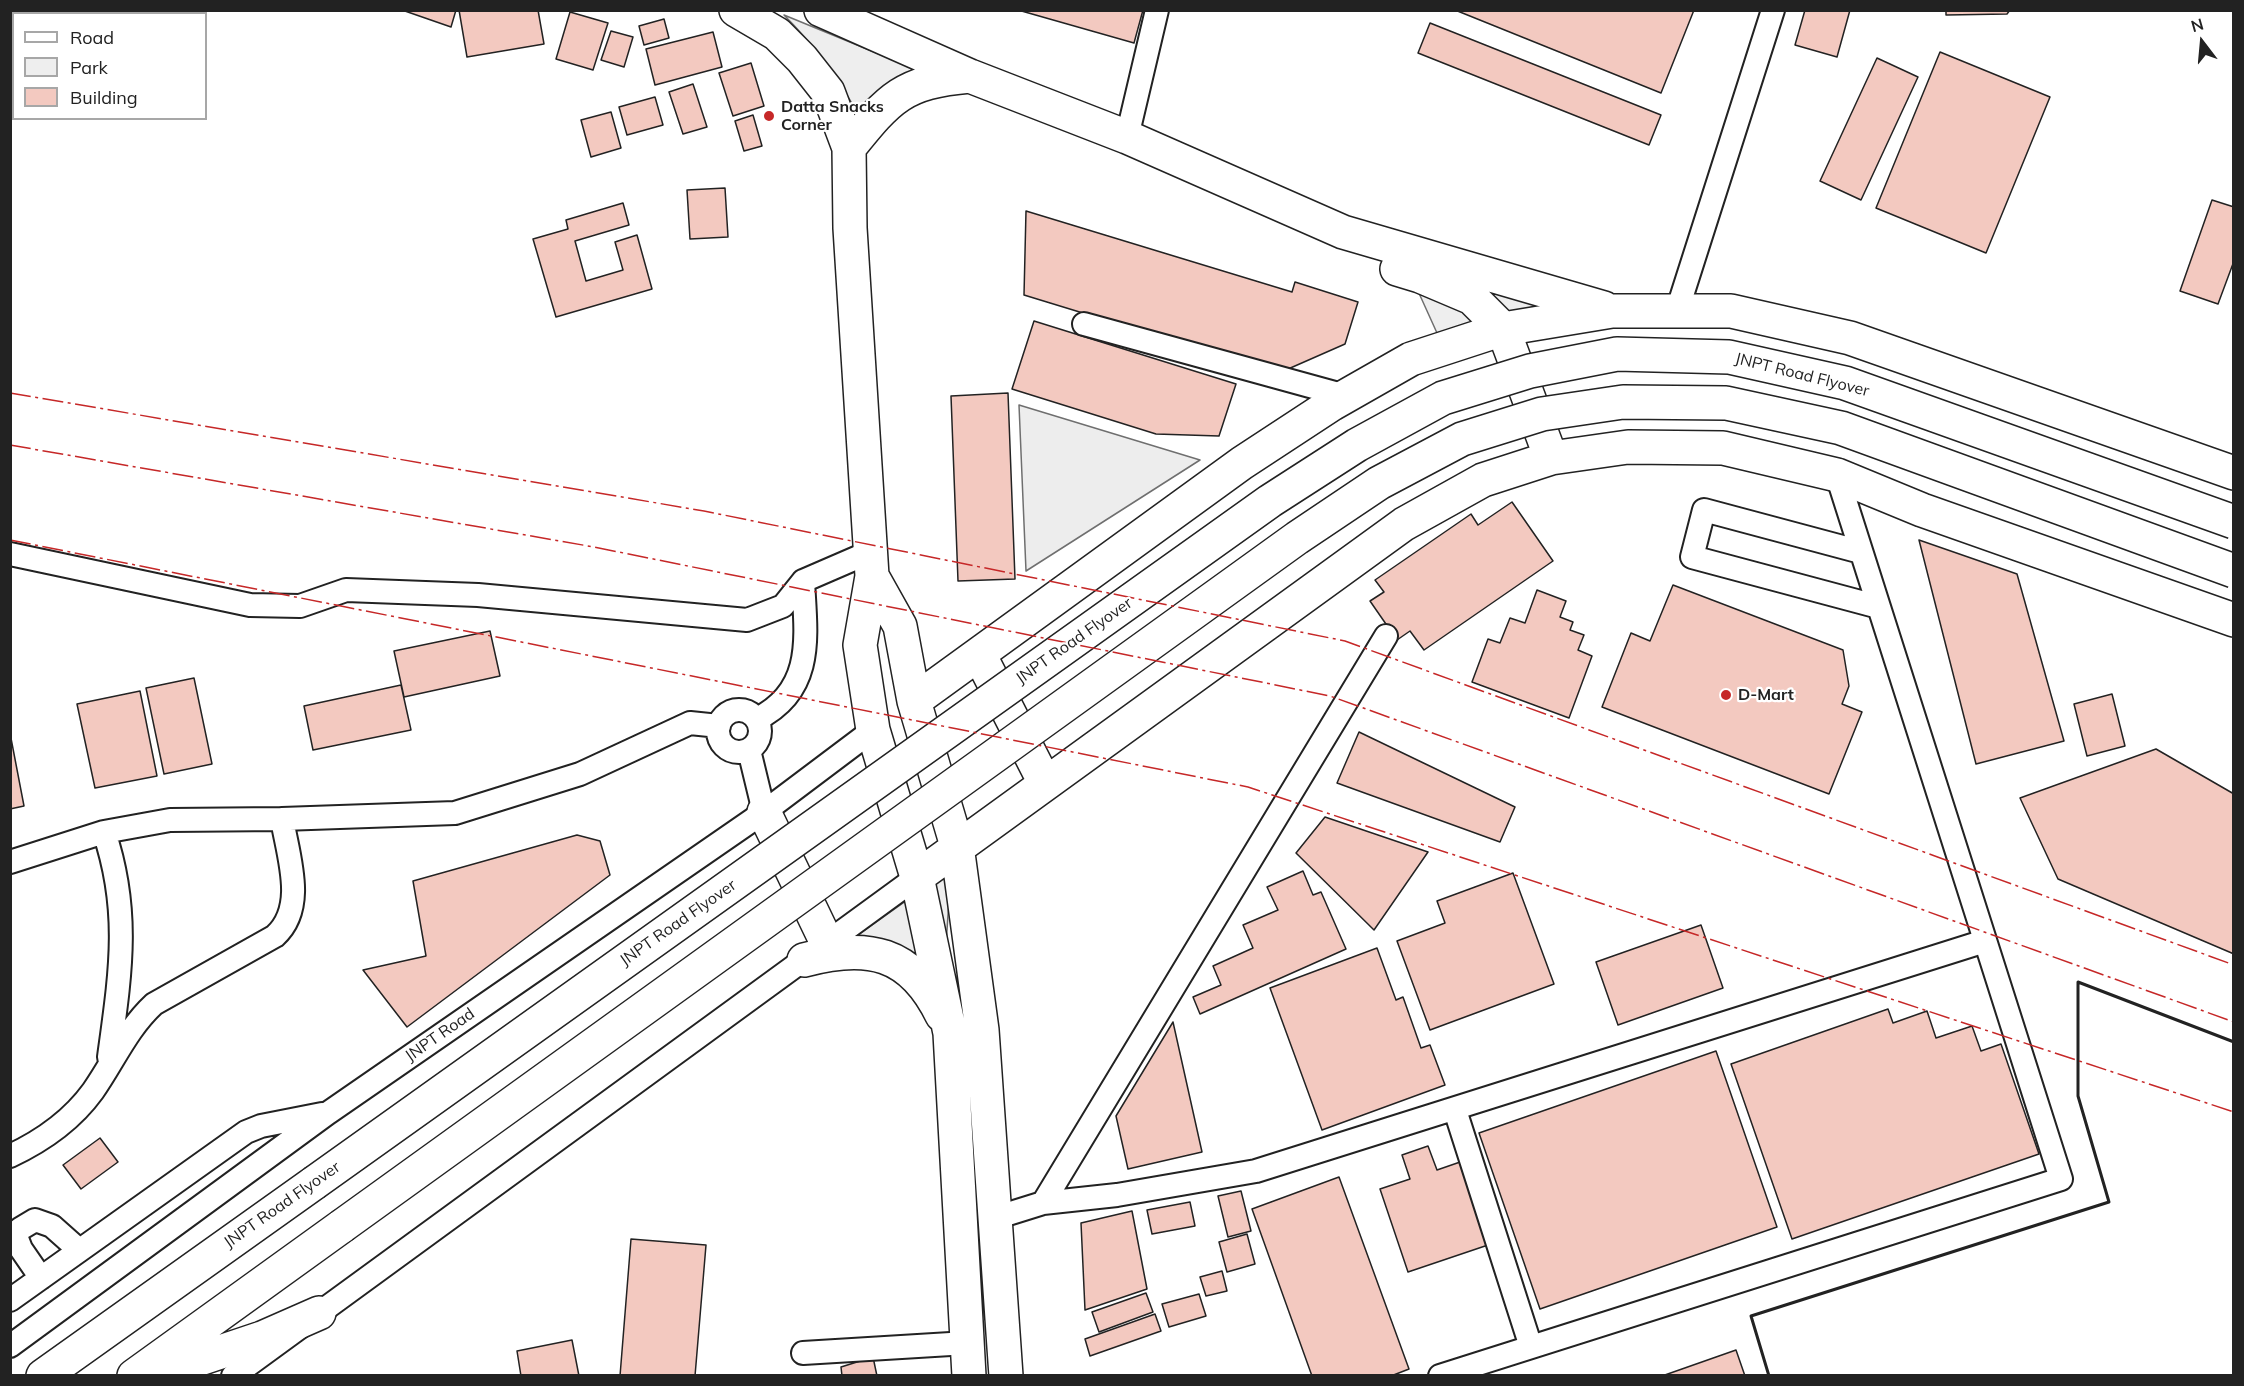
<!DOCTYPE html>
<style>
body{margin:0}
#map{position:relative;width:2244px;height:1386px;overflow:hidden;background:#fff;font-family:Mulish,sans-serif}
canvas{display:block}
.frame{position:absolute;inset:0;border:12px solid #222;pointer-events:none}
.legend{position:absolute;left:12px;top:12px;width:195px;height:108px;box-sizing:border-box;background:#fff;border:2px solid #a7a7a7;margin:0;padding:8px 10px;list-style:none;font-size:18px;color:#222}
.legend li{display:flex;align-items:center;gap:12px;height:30px}
.legend b{width:30px;border:2px solid #a7a7a7}
.north{position:absolute;left:2172px;top:12px;width:60px;height:60px;-webkit-text-stroke:4px #fff;paint-order:stroke;rotate:344deg;font-size:16px;font-weight:700;line-height:24px;text-align:center;color:#222}
.north::after{content:'';display:block;margin:auto;width:21px;height:27px;background:#222;clip-path:polygon(50% 0,100% 100%,50% 72%,0 100%)}
</style>
<div id="map">
<canvas width="2244" height="1386"></canvas>
<div class="frame"></div>
<ul class="legend">
<li><b style="height:8px;background:#fff"></b>Road</li>
<li><b style="height:16px;background:#eee"></b>Park</li>
<li><b style="height:16px;background:#f3c9c0"></b>Building</li>
</ul>
<div class="north">N</div>
</div>
<script>
const g = document.querySelector('canvas').getContext('2d');
g.lineJoin = 'round';
function paint(path, color) { g.fillStyle = color; g.fill(path, 'evenodd'); }
function strokePath(path, color, width, dash) { g.strokeStyle = color; g.lineWidth = width; g.lineCap = dash ? 'butt' : 'round'; g.setLineDash(dash || []); g.stroke(path); }
function label(font, color, halo, rows, align = 'center') {
  g.font = font + ' Mulish,sans-serif'; g.lineWidth = 4.5; g.setLineDash([]); g.textBaseline = 'middle'; g.strokeStyle = halo; g.fillStyle = color; for (const [text, x, y, turn = 0] of rows) {
    g.save(); g.translate(x, y); g.rotate((+turn || 0) * Math.PI / 180); g.textAlign = isNaN(turn) ? turn : align; if (halo) g.strokeText(text, 0, 0); g.fillText(text, 0, 0); g.restore();
  }
}
const green = new Path2D(`
 M784,15L918,70C892,78 875,94 858,114C837,76 815,46 784,15Z
 M1395,256L1549,305L1510,312L1437,333L1418,291Z
 M951,869L943,991L887,941L858,935Z`);
const parking = new Path2D(`
 M1019,405L1200,460L1026,571Z`);
const building = new Path2D(`
 M402,10H456L451,27Z
 M459,10H538L544,44L467,57Z
 M1018,10H1143L1134,43Z
 M1455,10H1694L1661,93Z
 M1805,10H1850L1837,57L1795,45Z
 M1946,10H2010L2007,14L1946,15Z
 M570,12L608,23L593,70L556,59Z
 M664,19L669,38L644,45L639,26Z
 M1430,23L1661,115L1649,145L1418,53Z
 M611,31L633,37L624,67L601,60Z
 M713,32L722,67L655,85L646,49Z
 M1940,52L2050,97L1986,253L1876,208Z
 M1877,58L1918,77L1861,200L1820,181Z
 M751,63L764,106L733,116L719,73Z
 M693,84L707,127L683,134L669,92Z
 M655,97L663,125L627,135L619,107Z
 M611,112L621,148L591,157L581,120Z
 M753,115L762,146L744,151L735,121Z
 M725,188L728,237L690,239L687,190Z
 M2212,200L2234,207V261L2218,304L2180,291Z
 M623,203L629,225L575,241L586,281L623,270L615,242L637,235L652,289L556,317L533,239L568,229L566,220Z
 M1026,211L1292,292L1295,282L1358,302L1345,344L1279,373L1024,295Z
 M1034,321L1236,384L1219,436L1156,434L1012,389Z
 M1008,393L1015,579L958,581L951,396Z
 M1512,502L1553,561L1424,650L1410,631L1397,640L1370,601L1384,592L1375,580L1471,514L1478,525Z
 M1919,540L2017,574L2064,741L1976,764Z
 M1673,585L1843,650L1849,686L1842,704L1862,712L1829,794L1602,707L1631,633L1650,641Z
 M1537,590L1566,601L1560,617L1573,622L1570,630L1584,635L1578,650L1592,656L1569,718L1472,682L1488,639L1500,643L1510,618L1525,623Z
 M490,631L500,676L404,697L394,651Z
 M194,678L212,764L164,774L146,688Z
 M401,685L411,730L313,750L304,706Z
 M140,691L157,776L95,788L77,704Z
 M2112,694L2125,746L2087,756L2074,704Z
 M1359,732L1515,807L1500,842L1337,783Z
 M10,733L24,806L10,809Z
 M2156,749L2234,794V954L2058,879L2020,798Z
 M1325,817L1428,852L1374,930L1296,853Z
 M577,835L600,841L610,875L407,1027L363,970L426,956L413,881Z
 M1303,871L1313,895L1321,892L1346,949L1200,1014L1193,997L1221,985L1213,966L1253,948L1243,925L1278,910L1267,887Z
 M1513,873L1554,984L1430,1030L1397,941L1445,923L1437,901Z
 M1701,925L1723,988L1618,1025L1596,962Z
 M1377,948L1396,1000L1403,997L1421,1048L1430,1045L1445,1085L1322,1130L1270,988Z
 M1888,1009L1893,1023L1927,1011L1936,1038L1972,1026L1981,1051L2001,1044L2039,1154L1792,1239L1731,1064Z
 M1173,1022L1202,1152L1128,1169L1116,1116Z
 M1716,1051L1777,1227L1540,1309L1479,1133Z
 M100,1138L118,1162L81,1189L63,1165Z
 M1428,1146L1437,1170L1463,1161L1491,1244L1408,1272L1380,1189L1410,1179L1402,1155Z
 M1339,1177L1409,1369L1391,1376H1312L1252,1209Z
 M1241,1191L1251,1231L1228,1237L1218,1196Z
 M1190,1202L1195,1226L1152,1234L1147,1210Z
 M1132,1211L1147,1289L1085,1310L1081,1223Z
 M1247,1234L1255,1264L1227,1272L1219,1242Z
 M631,1239L706,1245L695,1376H620Z
 M1222,1271L1227,1291L1206,1296L1200,1277Z
 M1146,1293L1153,1312L1099,1332L1092,1312Z
 M1199,1294L1206,1316L1169,1327L1162,1304Z
 M1155,1314L1161,1331L1090,1356L1085,1339Z
 M572,1340L579,1376H521L517,1351Z
 M1736,1350L1745,1376H1662Z
 M873,1357L877,1376H842L841,1367Z`);
const minor = new Path2D(`
 M1127,137L1157,10
 M1677,311L1773,10
 M1084,324L1346,396
 M1861,552L1704,510L1692,557L1879,607
 M10,554L250,605L300,606L346,590L478,595L747,620L783,606L803,581L870,552
 M718 731a21 21 0 1 1 42 0a21 21 0 1 1-42 0Z
 M757,719C815,690 806,636 803,581
 M749,750L764,812
 M282,819L455,813L580,774L690,723L719,726
 M10,862L104,832C131,912 120,976 109,1057
 M1455,1110L1531,1347
 M10,1156C42,1141 72,1120 93,1091C114,1061 127,1029 154,1004L275,936C307,907 288,856 282,819L170,820L104,832
 M1043,1203L1386,636
 M995,1218L1043,1203L1117,1195L1256,1171L1985,941
 M41,1278L21,1249L16,1236L20,1229L35,1220L52,1226L79,1250
 M10,1300L246,1132L261,1126L322,1114
 M10,1346L328,1113L764,812L873,730
 M803,1353L967,1343
 M233,1376L917,877
 M1440,1376L2061,1179L1837,475`);
const highway = new Path2D(`
 M736,10L777,34L802,59L828,92L849,148L850,228L872,576L860,645L873,730L917,877L950,1033L969,1376
 M821,10L970,76L1127,137L1343,232L1604,308
 M849,148C890,97 903,82 970,76
 M1397,269L1420,276L1472,298L1503,329L1551,458
 M872,576L900,626L914,701L957,846L982,1030L1006,1376
 M979,654L1045,783
 M914,701L1242,463L1332,404L1411,359L1503,329L1612,311H1731L1850,338L2234,473
 M764,812L827,943
 M917,877L1404,524L1483,480L1551,458L1628,447L1723,448L1837,475L1922,510L2234,620
 M804,960C867,943 911,951 942,1015
 M152,1375L262,1338L319,1313
 M43,1376L314,1183
 M134,1376L342,1226`);
const highwayBridge = new Path2D(`
 M314,1183L1270,501L1357,445L1443,398L1530,371L1617,354L1729,357L1845,383L2234,522
 M342,1226L1297,538L1379,483L1462,439L1542,414L1623,402L1726,403L1841,428L2234,571`);
const wall = new Path2D(`
 M1769,1376L1751,1316L2109,1202L2078,1096V982L2234,1042`);
const power = new Path2D(`
 M10,393L704,511L1345,641L2234,965
 M10,445L594,547L1330,696L2234,1022
 M10,540L1248,787L2234,1112`);
const markers = [
 [769,116,6,"#c62828"],
 [1726,695,6,"#c62828"]
];
const poiNames = [
 ["Datta Snacks",781,107],
 ["Corner",781,125],
 ["D-Mart",1738,695]
];
const streetNames = [
 ["JNPT Road Flyover",1802,375,14],
 ["JNPT Road Flyover",1074,641,-35],
 ["JNPT Road Flyover",678,923,-35],
 ["JNPT Road",440,1035,-35],
 ["JNPT Road Flyover",282,1205,-35]
];
paint(green, '#eee');
strokePath(green, '#6f6f6f', 1.5);
paint(parking, '#ededed');
strokePath(parking, '#6f6f6f', 1.5);
paint(building, '#f3c9c0');
strokePath(building, '#222', 1.5);
strokePath(minor, '#222', 26);
strokePath(highway, '#222', 36);
strokePath(minor, '#fff', 22);
strokePath(highway, '#fff', 33);
strokePath(highwayBridge, '#222', 36, []);
strokePath(highwayBridge, '#fff', 33);
strokePath(wall, '#222', 3);
strokePath(power, '#c62828', 1.5, [21, 4.5, 3, 4.5]);
for (const [x, y, r, color] of markers) { const dot = new Path2D(); dot.arc(x, y, r, 0, 2 * Math.PI); g.fillStyle = color; g.fill(dot); strokePath(dot, '#fff', 2); }
label('bold 16px', '#222', '#fff', poiNames, 'left');
label('16px', '#222', '#fff', streetNames);
</script>
